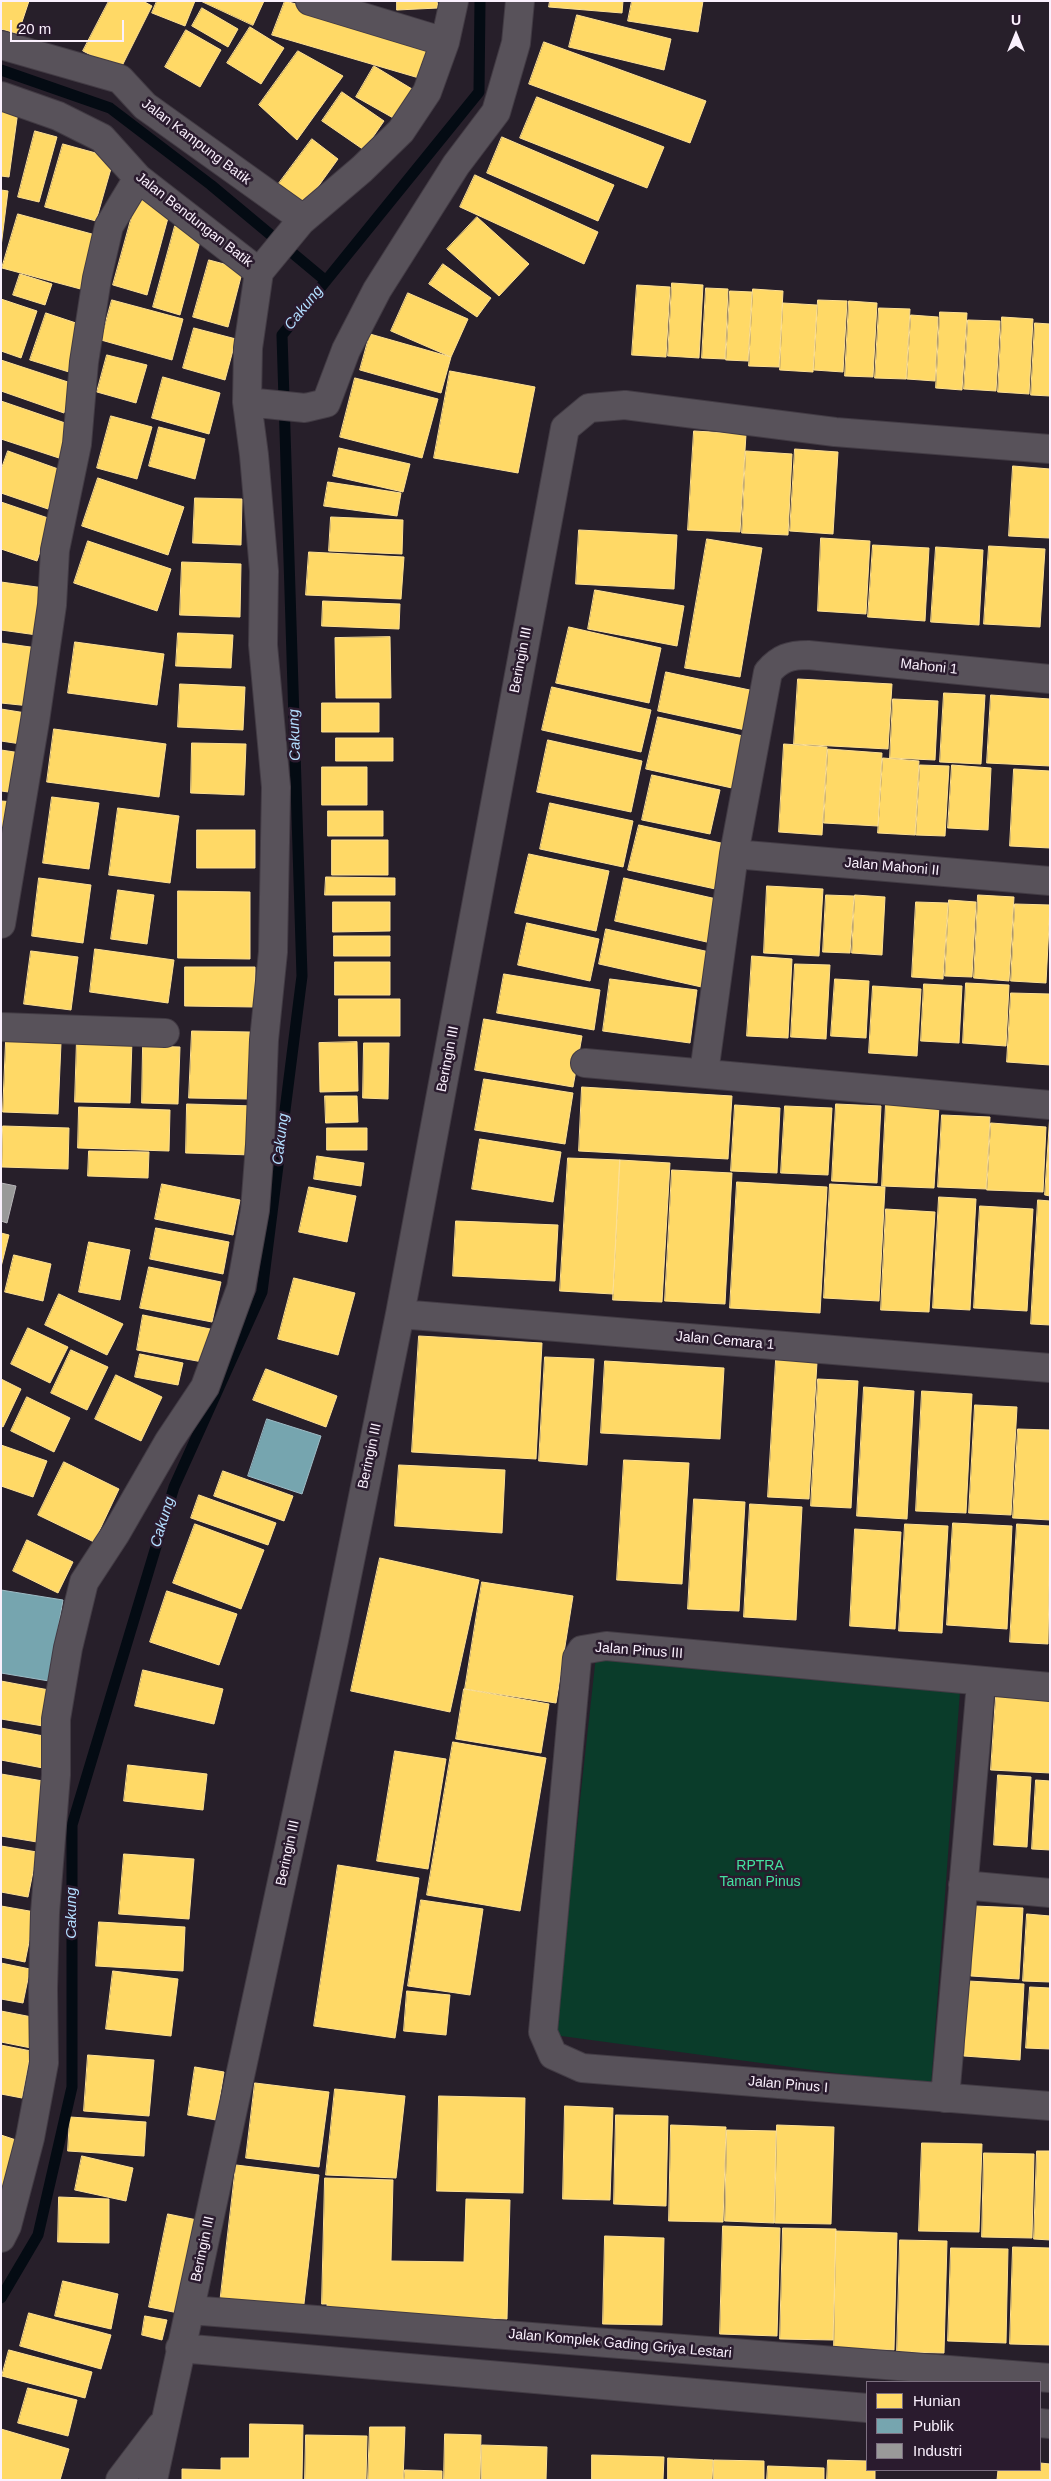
<!DOCTYPE html>
<style>
body{margin:0}
#map{position:relative;width:1051px;height:2481px;overflow:hidden;background:#271f2a;font-family:Helvetica,sans-serif}
canvas{display:block}
.frame{position:absolute;inset:0;border:2px solid #faf0fd;pointer-events:none}
.legend{position:absolute;left:866px;top:2381px;width:175px;height:90px;box-sizing:border-box;background:#2a1b2e;border:1px solid #7d7081;margin:0;padding:6px 9px;list-style:none;font-size:15px;color:#faf0fd}
.legend li{display:flex;align-items:center;gap:10px;height:25px}
.legend b{width:25px;border:1px solid #7d7081}
.north{position:absolute;left:991px;top:10px;width:50px;height:50px;-webkit-text-stroke:4px #2a1b2e;paint-order:stroke;rotate:0deg;font-size:14px;font-weight:700;line-height:20px;text-align:center;color:#faf0fd}
.north::after{content:'';display:block;margin:auto;width:18px;height:22px;background:#faf0fd;clip-path:polygon(50% 0,100% 100%,50% 72%,0 100%)}
.scale{position:absolute;left:10px;top:20px;width:114px;height:22px;box-sizing:border-box;border:2px solid #faf0fd;border-top:0;padding-left:6px;font-size:15px;line-height:18px;white-space:nowrap;color:#faf0fd;-webkit-text-stroke:4px #2a1b2e;paint-order:stroke}
</style>
<div id="map">
<canvas width="1051" height="2481"></canvas>
<div class="frame"></div>
<ul class="legend">
<li><b style="height:14px;background:#ffd966"></b>Hunian</li>
<li><b style="height:14px;background:#76a5af"></b>Publik</li>
<li><b style="height:14px;background:#999"></b>Industri</li>
</ul>
<div class="north">U</div>
<div class="scale">20 m</div>
</div>
<script>
const g = document.querySelector('canvas').getContext('2d');
g.lineJoin = 'round';
function paint(path, color) { g.fillStyle = color; g.fill(path, 'evenodd'); }
function strokePath(path, color, width, dash) { g.strokeStyle = color; g.lineWidth = width; g.lineCap = dash ? 'butt' : 'round'; g.setLineDash(dash || []); g.stroke(path); }
function label(font, color, halo, rows, align = 'center') {
  g.font = font + ' Helvetica,sans-serif'; g.lineWidth = 5; g.setLineDash([]); g.textBaseline = 'middle'; g.strokeStyle = halo; g.fillStyle = color; for (const [text, x, y, turn = 0] of rows) {
    g.save(); g.translate(x, y); g.rotate((+turn || 0) * Math.PI / 180); g.textAlign = isNaN(turn) ? turn : align; if (halo) g.strokeText(text, 0, 0); g.fillText(text, 0, 0); g.restore();
  }
}
const green = new Path2D(`
 M596,1656L960,1691L931,2086L554,2035Z`);
const homes = new Path2D(`
 M1,1H29L18,34L1,29Z
 M109,1H143L152,6L120,70L83,51Z
 M157,1H195L185,26L152,13Z
 M201,1H264L253,25Z
 M285,1L431,41L419,78L272,35Z
 M397,1H437L438,8L397,10Z
 M550,1H623L622,13L549,7Z
 M632,1H703L698,32L628,21Z
 M202,8L238,29L228,47L192,26Z
 M577,15L671,39L664,70L569,47Z
 M250,27L284,48L261,84L227,63Z
 M186,30L221,50L200,87L165,67Z
 M544,42L706,101L690,143L529,84Z
 M298,51L343,76L297,140L259,105Z
 M374,66L412,89L395,119L356,97Z
 M342,92L384,121L364,150L322,121Z
 M537,97L664,147L647,188L520,138Z
 M1,109L18,111L9,177L1,176Z
 M35,131L57,137L39,202L18,197Z
 M502,137L614,185L598,221L487,173Z
 M312,139L338,159L302,209L274,190Z
 M63,144L114,158L96,221L45,207Z
 M475,175L598,232L584,264L460,207Z
 M1,190L8,191L1,247Z
 M137,198L171,207L147,295L113,285Z
 M18,214L103,237L88,291L2,268Z
 M477,217L529,264L499,296L447,249Z
 M175,226L202,234L180,315L153,307Z
 M209,260L243,269L228,327L193,317Z
 M443,264L491,298L477,317L429,284Z
 M20,274L52,284L45,305L13,295Z
 M672,283L703,285L699,358L668,356Z
 M637,285L670,287L666,357L632,355Z
 M706,288L728,289L725,359L702,358Z
 M753,289L783,291L779,367L749,366Z
 M730,291L752,292L748,361L726,360Z
 M408,293L468,319L451,357L391,331Z
 M1,299L37,311L21,358L1,351Z
 M112,300L183,319L172,360L101,340Z
 M818,300L847,301L843,372L814,370Z
 M849,301L877,303L873,377L845,376Z
 M783,303L817,305L813,372L780,370Z
 M879,308L910,309L906,379L875,378Z
 M940,312L967,313L962,390L936,388Z
 M46,313L85,326L69,372L30,360Z
 M911,315L938,317L935,381L907,379Z
 M1002,317L1033,319L1029,394L998,392Z
 M968,320L1000,321L996,391L964,389Z
 M1035,323L1050,324V396L1031,395Z
 M194,328L236,339L225,380L183,368Z
 M370,334L451,357L441,393L360,370Z
 M107,355L147,365L136,403L97,392Z
 M1,360L74,384L64,413L1,391Z
 M450,371L535,387L518,473L434,458Z
 M163,377L220,393L209,434L152,418Z
 M355,378L438,399L422,458L340,437Z
 M1,401L74,426L62,459L1,439Z
 M111,416L152,427L137,479L97,468Z
 M159,427L205,439L195,479L149,466Z
 M694,431L746,434L740,532L688,530Z
 M339,448L410,464L403,492L333,476Z
 M795,449L838,452L833,534L790,531Z
 M8,451L61,470L48,509L1,493V470Z
 M746,451L792,454L788,535L742,533Z
 M1013,466L1050,469L1049,538L1009,536Z
 M98,478L184,507L168,555L82,526Z
 M328,482L401,493L397,516L324,506Z
 M195,498L242,499L241,545L193,543Z
 M1,502L51,519L37,561L1,549Z
 M331,517L403,520L402,554L329,551Z
 M579,530L677,535L674,589L576,584Z
 M821,538L870,541L866,614L818,611Z
 M707,539L762,548L740,677L685,668Z
 M88,541L171,569L157,611L74,583Z
 M873,545L929,548L925,621L868,617Z
 M989,546L1045,549L1040,627L984,624Z
 M936,547L983,550L979,625L931,622Z
 M309,552L404,557L401,599L306,595Z
 M182,562L241,564L240,617L180,615Z
 M1,582L44,588L37,635L1,630Z
 M595,590L684,606L677,646L588,629Z
 M323,601L400,604L399,629L322,626Z
 M569,627L661,648L649,703L556,683Z
 M178,633L233,635L231,668L176,666Z
 M390,637L391,698H336L335,638Z
 M75,642L164,654L157,705L68,693Z
 M1,643L38,648L30,706L1,703Z
 M666,672L759,692L750,731L658,711Z
 M798,679L892,684L888,749L794,744Z
 M180,684L245,687L243,730L178,727Z
 M552,687L651,710L641,752L542,730Z
 M944,693L985,695L981,764L940,762Z
 M991,695L1050,699V766L987,763Z
 M893,699L938,701L935,760L890,758Z
 M322,703H379V732H322Z
 M1,709L26,713L21,744L1,741Z
 M658,717L743,736L732,788L646,769Z
 M54,729L166,744L159,797L47,782Z
 M336,738H393V761H336Z
 M548,740L642,761L631,812L537,792Z
 M192,743L246,744L244,795L191,793Z
 M784,744L827,747L822,835L779,832Z
 M828,749L882,753L878,826L824,823Z
 M1,750L21,753L16,793L1,791Z
 M883,758L919,761L915,835L878,833Z
 M920,765L949,766L945,836L916,835Z
 M952,765L991,768L988,830L948,828Z
 M322,767H367V805H322Z
 M1014,769L1050,771V848L1010,846Z
 M652,775L720,790L710,834L642,820Z
 M52,797L99,803L89,869L43,863Z
 M1,801L15,802L1,867Z
 M550,803L633,821L623,867L540,849Z
 M118,808L179,816L170,883L109,875Z
 M328,811H383V836H328Z
 M639,825L730,845L720,890L628,870Z
 M197,830H255V868H197Z
 M332,840H388V875H332Z
 M529,854L609,871L596,931L515,913Z
 M326,877L395,878V895H325Z
 M39,878L91,885L83,943L32,936Z
 M624,878L721,900L711,943L615,921Z
 M767,886L823,889L819,956L764,953Z
 M118,890L154,895L147,944L111,939Z
 M178,891L250,892V959L178,958Z
 M826,895L854,896L850,953L823,952Z
 M855,895L885,897L882,955L852,953Z
 M978,895L1014,897L1009,981L974,978Z
 M949,900L976,902L972,977L945,976Z
 M333,902H390V931L333,932Z
 M916,902L948,903L943,979L912,977Z
 M1015,904L1050,905L1046,983L1011,981Z
 M527,923L599,939L590,981L518,965Z
 M606,929L714,953L706,988L599,964Z
 M334,936H390V956H334Z
 M95,949L174,960L168,1003L90,992Z
 M31,951L78,957L71,1010L24,1004Z
 M752,956L792,959L788,1038L747,1036Z
 M335,962H390V995H335Z
 M795,964L830,965L826,1039L791,1037Z
 M185,967H255V1007L185,1006Z
 M504,974L600,990L594,1030L497,1013Z
 M610,979L697,990L690,1043L603,1031Z
 M835,979L869,981L866,1038L831,1036Z
 M966,983L1009,985L1006,1046L963,1043Z
 M924,984L962,986L959,1043L921,1041Z
 M873,986L921,989L917,1056L869,1053Z
 M1011,993L1050,994V1065L1007,1062Z
 M339,999H400V1036H339Z
 M484,1019L582,1036L573,1087L475,1070Z
 M192,1031L250,1032L248,1099L189,1098Z
 M77,1038L132,1040L130,1103L75,1102Z
 M6,1041L61,1043L58,1114L3,1112Z
 M357,1042L358,1091L320,1092L319,1043Z
 M364,1043H389L388,1099L363,1098Z
 M143,1046L180,1047L178,1104L142,1103Z
 M484,1079L573,1093L565,1144L475,1130Z
 M582,1087L732,1096L728,1159L579,1151Z
 M325,1096H357L358,1122L326,1123Z
 M886,1103L939,1106L934,1188L882,1186Z
 M187,1104L254,1106L252,1155L186,1153Z
 M836,1104L881,1106L877,1183L832,1181Z
 M735,1105L780,1108L777,1173L731,1171Z
 M785,1106L832,1108L828,1175L781,1173Z
 M79,1107L170,1110L169,1151L78,1148Z
 M1050,1113V1196L1045,1195Z
 M942,1115L990,1117L986,1189L938,1187Z
 M991,1123L1046,1127L1043,1192L987,1190Z
 M3,1126L69,1128L68,1169L2,1167Z
 M327,1128H367V1150H327Z
 M480,1139L561,1152L553,1202L472,1189Z
 M89,1151L149,1152L148,1178L88,1176Z
 M317,1156L364,1163L361,1186L314,1179Z
 M568,1158L620,1160L613,1294L560,1291Z
 M620,1160L670,1163L662,1302L613,1300Z
 M672,1170L732,1173L725,1304L665,1301Z
 M737,1182L827,1187L820,1313L730,1308Z
 M162,1184L240,1200L233,1235L155,1219Z
 M830,1184L885,1187L879,1301L824,1298Z
 M309,1187L356,1196L347,1242L299,1232Z
 M939,1197L976,1199L970,1310L933,1308Z
 M1038,1200L1050,1201V1325L1031,1324Z
 M980,1206L1033,1209L1027,1311L974,1308Z
 M886,1209L935,1212L929,1312L881,1310Z
 M456,1221L558,1225L555,1281L453,1276Z
 M156,1228L229,1242L223,1274L150,1259Z
 M1,1233L9,1235L1,1267Z
 M89,1242L130,1250L120,1300L79,1292Z
 M14,1255L51,1264L43,1301L5,1292Z
 M149,1267L221,1282L212,1322L140,1308Z
 M294,1278L355,1293L338,1355L278,1339Z
 M59,1294L123,1324L107,1355L45,1325Z
 M143,1315L215,1330L208,1363L137,1350Z
 M28,1328L68,1347L50,1383L11,1364Z
 M419,1336L542,1343L536,1459L412,1452Z
 M71,1350L108,1367L87,1410L51,1393Z
 M140,1354L183,1363L178,1385L135,1377Z
 M545,1357L594,1359L587,1465L539,1461Z
 M776,1360L817,1362L809,1499L768,1497Z
 M605,1361L724,1368L720,1439L601,1433Z
 M266,1369L337,1396L326,1427L253,1400Z
 M116,1375L162,1397L141,1441L95,1419Z
 M1,1379L21,1389L3,1427L1,1426Z
 M818,1379L858,1381L851,1508L811,1506Z
 M864,1387L914,1391L907,1519L857,1516Z
 M922,1391L972,1394L966,1513L916,1511Z
 M27,1397L70,1418L54,1452L11,1431Z
 M975,1405L1017,1407L1011,1515L969,1513Z
 M1018,1429L1050,1430V1520L1013,1518Z
 M1,1445L47,1461L33,1497L1,1486Z
 M624,1460L689,1463L682,1584L617,1580Z
 M64,1462L119,1489L94,1542L38,1515Z
 M399,1465L505,1470L502,1533L395,1526Z
 M223,1471L293,1496L284,1521L214,1496Z
 M199,1495L276,1523L268,1545L191,1518Z
 M694,1499L745,1502L739,1611L688,1609Z
 M750,1504L802,1507L796,1620L744,1617Z
 M953,1523L1012,1526L1007,1629L947,1625Z
 M195,1524L264,1550L241,1609L173,1583Z
 M905,1524L948,1526L942,1633L899,1631Z
 M1017,1524L1050,1526L1048,1644L1010,1642Z
 M855,1529L901,1532L895,1629L850,1626Z
 M27,1540L73,1562L58,1593L13,1571Z
 M380,1558L479,1580L450,1712L351,1691Z
 M482,1582L573,1596L556,1703L465,1689Z
 M167,1591L237,1614L219,1665L150,1642Z
 M143,1670L223,1689L214,1724L135,1706Z
 M1,1681L49,1690L43,1726L1,1719Z
 M464,1689L549,1704L541,1753L456,1739Z
 M996,1696L1050,1699V1773L991,1770Z
 M1,1728L49,1737L43,1768L1,1760Z
 M453,1742L546,1758L520,1911L427,1895Z
 M395,1751L446,1759L428,1869L377,1861Z
 M128,1765L207,1774L203,1810L124,1801Z
 M1,1774L49,1782L37,1842L1,1836Z
 M998,1775L1031,1777L1027,1847L994,1845Z
 M1036,1780L1050,1781V1850L1032,1849Z
 M1,1846L37,1852L28,1897L1,1892Z
 M124,1854L194,1859L189,1919L119,1914Z
 M338,1865L419,1878L395,2038L314,2026Z
 M421,1900L483,1909L470,1995L408,1986Z
 M1,1906L35,1912L25,1962L1,1957Z
 M974,1906L1023,1908L1019,1979L971,1976Z
 M1027,1914L1050,1916V1982L1023,1981Z
 M99,1922L185,1927L183,1971L96,1966Z
 M1,1963L30,1969L23,2003L1,1999Z
 M113,1971L178,1979L171,2036L106,2029Z
 M968,1981L1024,1984L1020,2060L964,2056Z
 M1030,1987L1050,1988V2049L1026,2048Z
 M407,1991L450,1995L446,2035L404,2031Z
 M1,2011L37,2018L31,2048L1,2042Z
 M1,2045L31,2051L22,2098L1,2094Z
 M88,2055L154,2060L149,2116L84,2111Z
 M195,2067L224,2072L216,2120L188,2115Z
 M255,2083L329,2092L319,2167L246,2158Z
 M335,2089L405,2096L396,2178L326,2175Z
 M439,2096L525,2098L523,2193L437,2191Z
 M565,2106L613,2108L610,2200L563,2199Z
 M616,2115L668,2116L666,2206L614,2204Z
 M70,2117L146,2122L144,2156L68,2151Z
 M671,2125L726,2127L723,2222L669,2221Z
 M777,2125L834,2127L831,2224L775,2223Z
 M727,2130L776,2131L774,2223L725,2221Z
 M1,2135L19,2141L1,2194Z
 M922,2143L982,2144L979,2232L919,2231Z
 M1037,2151H1050V2240L1034,2239Z
 M984,2153L1034,2154L1032,2238L982,2237Z
 M82,2156L133,2168L126,2201L75,2190Z
 M236,2165L319,2175L303,2312L220,2303Z
 M325,2178L393,2180L391,2261L464,2262L466,2199L510,2200L507,2319L327,2312V2304H322Z
 M59,2197L109,2199V2243L58,2242Z
 M168,2214L202,2221L183,2314L149,2307Z
 M723,2226L780,2228L777,2336L720,2334Z
 M783,2228L836,2229L833,2340L780,2339Z
 M836,2231L897,2233L894,2350L834,2348Z
 M605,2236L664,2238L662,2325L603,2324Z
 M900,2240L947,2241L944,2353L897,2352Z
 M1013,2247L1050,2248V2345L1010,2344Z
 M951,2248L1008,2249L1006,2343L948,2341Z
 M63,2281L118,2294L111,2329L55,2316Z
 M29,2313L111,2335L101,2369L20,2346Z
 M145,2316L167,2320L162,2340L142,2335Z
 M9,2350L92,2372L85,2398L2,2376Z
 M28,2388L77,2400L68,2436L18,2423Z
 M250,2424L303,2425L302,2480H182V2469L221,2470V2458H249Z
 M370,2427H405L403,2480H368Z
 M1,2429L69,2449L60,2480H1Z
 M445,2434L481,2435L480,2480H444Z
 M306,2435L367,2436L366,2480H305Z
 M482,2445L547,2447L546,2480H482Z
 M592,2455L664,2457L663,2480H592Z
 M668,2458L713,2460L712,2480H668Z
 M714,2460L764,2461V2480H714Z
 M828,2460L867,2461V2470H875V2480H827Z
 M1040,2463L1050,2464V2480H997L998,2470H1040Z
 M768,2466L824,2468V2480H767Z
 M405,2470L442,2471V2480H404Z`);
const public = new Path2D(`
 M267,1419L321,1436L302,1494L248,1476Z
 M1,1590L63,1600L49,1681L1,1673Z`);
const industry = new Path2D(`
 M1,1183L16,1186L7,1223L1,1221Z`);
const stream = new Path2D(`
 M1,70L110,108L211,185L326,281
 M1,2298L38,2235L72,2087V1825L174,1487L262,1292L302,976L282,335L479,92L480,1`);
const minor = new Path2D(`
 M310,1L445,42
 M1,45L120,79L145,106L303,219
 M1,96L58,116L102,138L138,178L259,272
 M247,402L305,408L326,403L346,350L377,290L456,165L496,112L516,43L520,1
 M734,854L1050,881
 M1,924L35,721L52,605L55,550L77,444L84,362L97,278L109,226L138,178
 M1,1027L165,1033
 M585,1063L1050,1105
 M704,1073L734,854L768,672C780,658 790,655 808,655L1050,679
 M400,1314L1050,1368
 M1050,1687L606,1646L582,1650L577,1658L543,2032L553,2055L582,2068L1050,2106
 M963,1885L1050,1893
 M945,2098L981,1683
 M1,2238L7,2226L30,2138L44,2063L43,1989L45,1913L56,1775V1719L68,1648L84,1582L116,1533L169,1441L205,1387L241,1288L255,1210L260,1145L264,1040L273,952L276,787L263,645L264,571L254,455L247,402L248,348L259,272L301,221L362,169L401,131L427,92L445,42L454,1
 M190,2310L1050,2378
 M180,2348L867,2408
 M1040,2423L1050,2424
 M120,2480L161,2426
 M153,2480L334,1640L400,1314L565,428L589,408L625,405L835,432L1050,449`);
const streetNames = [
 ["Jalan Kampung Batik",196,142,37],
 ["Jalan Bendungan Batik",194,220,38],
 ["Beringin III",521,660,-79],
 ["Mahoni 1",929,667,6],
 ["Jalan Mahoni II",892,867,5],
 ["Beringin III",448,1059,-79],
 ["Jalan Cemara 1",725,1341,5],
 ["Beringin III",370,1456,-78],
 ["Jalan Pinus III",639,1651,4],
 ["Beringin III",288,1853,-78],
 ["Jalan Pinus I",788,2085,5],
 ["Beringin III",203,2249,-78],
 ["Jalan Komplek Gading Griya Lestari",620,2344,5]
];
const parkNames = [
 ["RPTRA",760,1866],
 ["Taman Pinus",760,1882]
];
const waterNames = [
 ["Cakung",304,308,-51],
 ["Cakung",295,735,-92],
 ["Cakung",281,1139,-83],
 ["Cakung",163,1522,-73],
 ["Cakung",72,1913,-90]
];
paint(green, '#0a3c2a');
paint(homes, '#ffd966');
strokePath(homes, '#fee093', 1);
paint(public, '#76a5af');
strokePath(public, '#9ebcc6', 1);
paint(industry, '#999');
strokePath(industry, '#b6b3b7', 1);
strokePath(stream, '#040b13', 11);
strokePath(minor, '#423b44', 30);
strokePath(minor, '#58525a', 28);
label('14px', '#faf0fd', '#2a1b2e', streetNames);
label('14px', '#44e1a0', '#2a1b2e', parkNames);
label('italic 15px', '#b3deff', '#2a1b2e', waterNames);
</script>
